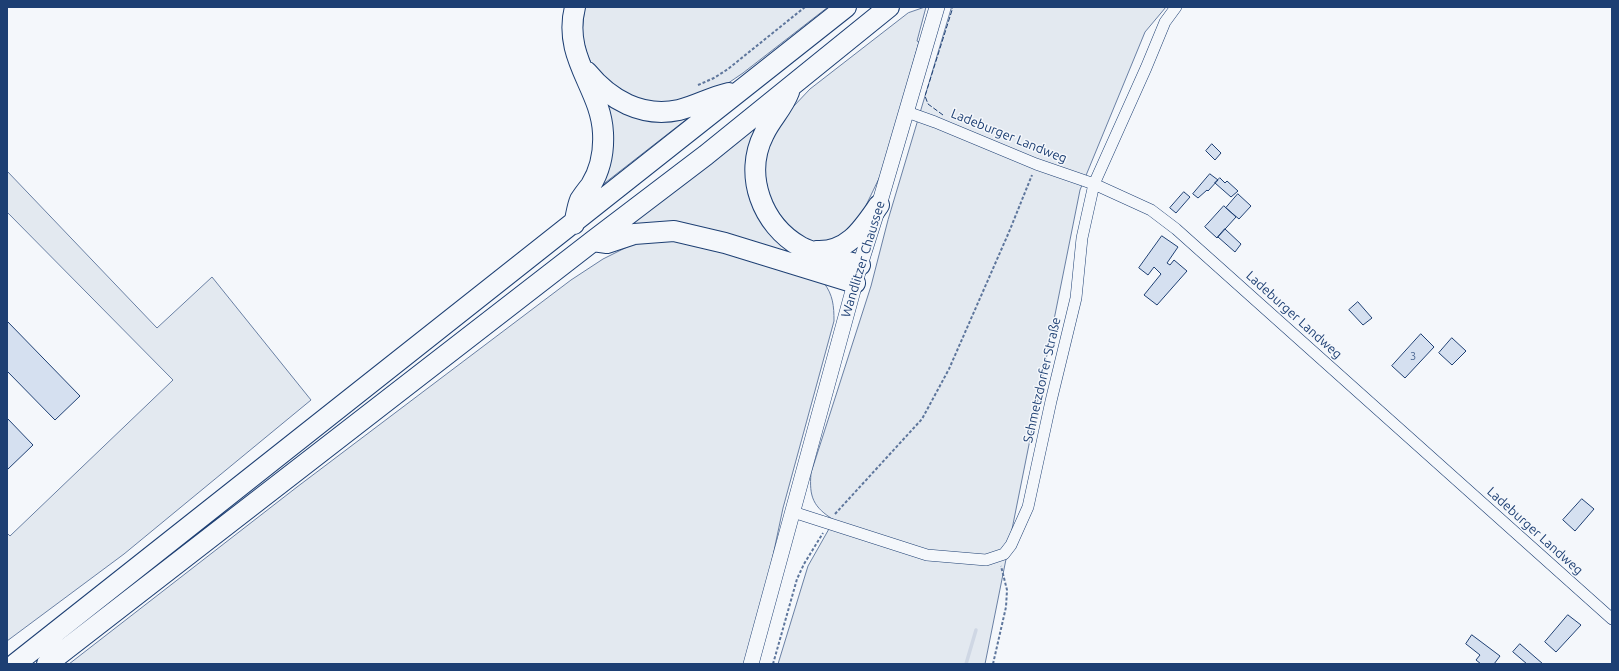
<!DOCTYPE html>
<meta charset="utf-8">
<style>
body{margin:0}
#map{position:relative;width:1619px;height:671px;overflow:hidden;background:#f4f7fb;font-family:Ubuntu,sans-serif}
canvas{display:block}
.frame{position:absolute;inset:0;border:8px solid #1d3f73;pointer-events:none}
</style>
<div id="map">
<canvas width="1619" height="671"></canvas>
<div class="frame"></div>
</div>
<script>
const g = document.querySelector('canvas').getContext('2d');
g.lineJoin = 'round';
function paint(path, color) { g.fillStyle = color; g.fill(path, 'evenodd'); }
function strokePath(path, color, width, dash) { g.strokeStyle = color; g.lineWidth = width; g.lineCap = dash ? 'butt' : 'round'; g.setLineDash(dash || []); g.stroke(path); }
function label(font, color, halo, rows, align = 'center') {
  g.font = font + ' Ubuntu,sans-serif'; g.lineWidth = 3; g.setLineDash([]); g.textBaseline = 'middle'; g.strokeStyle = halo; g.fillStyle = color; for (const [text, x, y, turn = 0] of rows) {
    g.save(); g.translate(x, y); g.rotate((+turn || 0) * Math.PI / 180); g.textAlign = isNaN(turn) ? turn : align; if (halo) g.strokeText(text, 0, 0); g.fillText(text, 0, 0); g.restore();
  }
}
const green = new Path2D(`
 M585,7H828L743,73L718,90L678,105L633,101L594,69L587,54L582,35Z
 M926,7L917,41L919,42L884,168L858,222L836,239L818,242L809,241L794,232L770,202L763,163L771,138L792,108L810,89L908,13Z
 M952,7H1166L1145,32L1080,190L985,664H778L808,566L834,520C813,507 809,497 811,473L871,286L888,220Z
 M600,99L692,115L601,186Z
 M757,125L758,131L749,177L814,261L631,225Z
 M7,171L157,328L212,277L311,400L124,554L7,641V533L10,536L173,380L7,212Z
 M672,237L824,283C833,295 834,306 834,321L783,508L767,584L744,664H69L297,487L571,280L603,259L641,240Z`);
const stream = new Path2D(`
 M966,664L976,630`);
const building = new Path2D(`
 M1212,144L1221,153L1215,160L1206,151Z
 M1210,174L1218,180L1208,191L1207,190L1198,198L1193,194Z
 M1220,178L1225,183L1227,181L1238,191L1231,197L1215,183Z
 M1184,192L1190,197L1176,213L1170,208Z
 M1238,194L1251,206L1239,219L1226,208Z
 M1224,206L1236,217L1217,238L1205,227Z
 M1225,229L1241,244L1235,252L1218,237Z
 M1162,236L1178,247L1167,263L1170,265L1174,260L1187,271L1157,305L1144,295L1161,274L1154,267L1148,275L1139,268Z
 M1358,302L1372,318L1363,325L1349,310Z
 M7,321L80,396L55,420L7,371Z
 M1421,334L1434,347L1405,378L1392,366Z
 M1452,338L1466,351L1452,365L1439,353Z
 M7,418L33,445L7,470Z
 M1582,499L1594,509L1575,531L1563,520Z
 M1568,615L1581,625L1556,652L1545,642Z
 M1472,635L1500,656L1494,664H1481L1476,660L1480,655L1466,644Z
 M1520,644L1543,664H1527L1513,652Z`);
const path = new Path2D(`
 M698,85L714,78L728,69L805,7
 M835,514L922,419L949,369L1009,232L1032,175
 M773,664L797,579L804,564L823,533
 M993,664L1006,607L1007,590L1001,566`);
const minor = new Path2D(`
 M907,112L935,122L1036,164L1094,184L1151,210L1176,229L1612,619
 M793,512L927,555L986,560L1004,554L1011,545L1028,507L1051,401L1076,298L1082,238L1094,184L1146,68L1165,22L1176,7`);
const secondary = new Path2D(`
 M751,664L860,265L879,205L937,7`);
const motorway = new Path2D(`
 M587,72C610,100 642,118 679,110C696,106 711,97 729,93
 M789,92C783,108 771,119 764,134C743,175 762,225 801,247C819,256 841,260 860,265
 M574,224C576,217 577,207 580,200C583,195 587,190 591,185C600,170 604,151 603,133C601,88 562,58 575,7
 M593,241L607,243L634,234L674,231L725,243L855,283
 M816,251C848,253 863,228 879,205
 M15,664L846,7
 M47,664L593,241L706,155L889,7`);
const fence = new Path2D(`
 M943,115L928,104L925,96L953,7`);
const numberNames = [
 ["3",1413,356]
];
const streetNames = [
 ["Ladeburger Landweg",1009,136,22],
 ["Wandlitzer Chaussee",863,259,-73],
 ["Ladeburger Landweg",1294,315,42],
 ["Schmetzdorfer Straße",1042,380,-77],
 ["Ladeburger Landweg",1535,531,42]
];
paint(green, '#e3e9f0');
strokePath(green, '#687fa3', 1);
strokePath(stream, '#cfd7e4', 3.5);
paint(building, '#d5e0f0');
strokePath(building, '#1d3f73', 1);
strokePath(minor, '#1d3f73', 12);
strokePath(secondary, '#1d3f73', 16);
strokePath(motorway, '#1d3f73', 22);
strokePath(path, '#5e769c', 2, [3, 2]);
strokePath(minor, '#f4f7fb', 11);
strokePath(secondary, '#f4f7fb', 15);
strokePath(motorway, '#f4f7fb', 20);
strokePath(fence, '#1d3f73', 1, [5, 2]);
label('11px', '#4b6792', null, numberNames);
label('13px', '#1d3f73', '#f4f7fb', streetNames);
</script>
